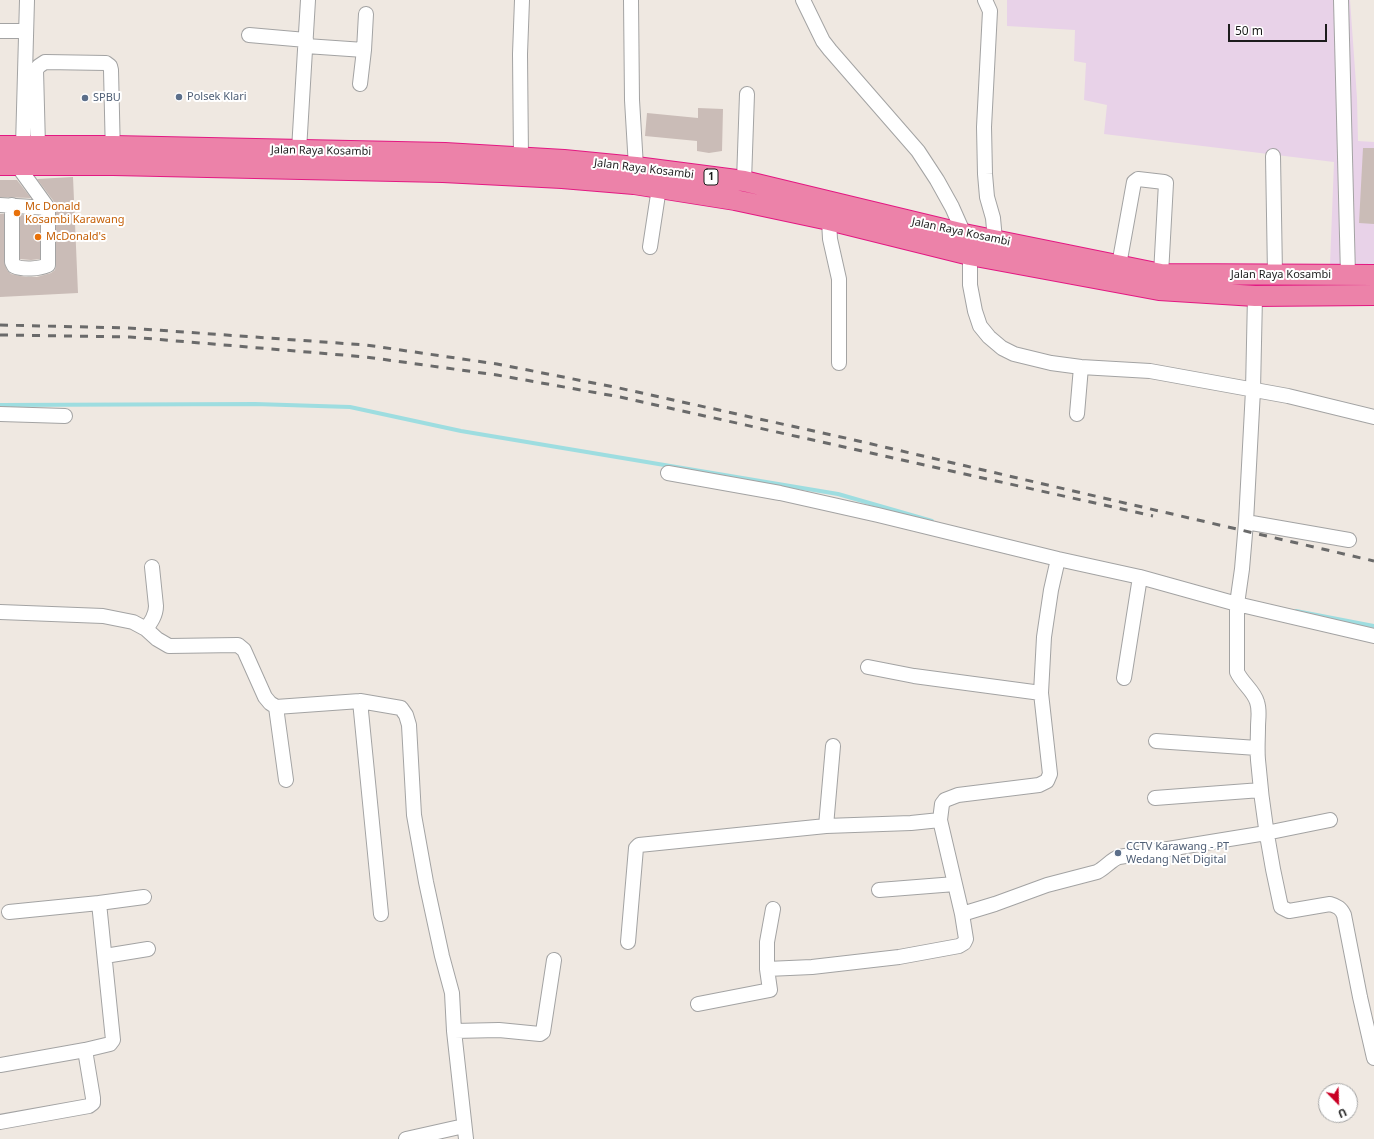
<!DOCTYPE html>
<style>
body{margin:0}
#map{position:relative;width:1374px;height:1139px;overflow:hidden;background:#efe8e1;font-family:"Noto Sans",sans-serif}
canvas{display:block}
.north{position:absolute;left:1318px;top:1083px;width:40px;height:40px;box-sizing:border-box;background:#fff;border:1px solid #a4a4a4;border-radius:50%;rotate:157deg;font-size:11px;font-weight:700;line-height:16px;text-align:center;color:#1c1c1c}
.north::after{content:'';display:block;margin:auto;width:14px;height:18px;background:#c90024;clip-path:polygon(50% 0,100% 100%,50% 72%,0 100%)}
.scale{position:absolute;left:1228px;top:24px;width:99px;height:18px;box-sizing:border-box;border:2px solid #1c1c1c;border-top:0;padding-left:5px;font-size:12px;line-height:14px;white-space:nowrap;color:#1c1c1c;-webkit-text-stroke:3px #fff;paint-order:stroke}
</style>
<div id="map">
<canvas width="1374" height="1139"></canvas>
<div class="north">U</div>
<div class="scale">50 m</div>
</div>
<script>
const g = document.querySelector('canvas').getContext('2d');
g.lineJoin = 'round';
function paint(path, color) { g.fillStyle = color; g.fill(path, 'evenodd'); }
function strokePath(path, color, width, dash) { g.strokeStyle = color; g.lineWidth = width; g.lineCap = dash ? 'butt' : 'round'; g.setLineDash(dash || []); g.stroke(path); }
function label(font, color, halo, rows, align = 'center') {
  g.font = font + ' "Noto Sans",sans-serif'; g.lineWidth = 4; g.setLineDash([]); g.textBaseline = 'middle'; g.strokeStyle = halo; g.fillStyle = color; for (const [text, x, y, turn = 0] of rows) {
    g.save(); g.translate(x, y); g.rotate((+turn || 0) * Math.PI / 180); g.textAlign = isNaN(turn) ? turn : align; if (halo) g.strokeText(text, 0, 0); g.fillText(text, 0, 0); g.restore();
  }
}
const industrial = new Path2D(`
 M1007,0H1350L1357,98L1358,141L1374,142V267H1355L1330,265L1334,162L1104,134L1107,105L1084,100L1086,63L1074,61L1075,30L1007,26Z`);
const stream = new Path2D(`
 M0,405L255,404L350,407L461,431L838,494L932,521
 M1296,611L1374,626`);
const building = new Path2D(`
 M698,108L723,109L722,151L709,153L697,151V141L645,136L647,113L698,118Z
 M1363,148H1374V224L1359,223Z
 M73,177L78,293L0,297V214H4V262L7,270L11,274L26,277H37L51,273L55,270L56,265V208L55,203L37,179Z
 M0,180H17L31,198L0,197Z
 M20,215L40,216V259L31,260L20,259Z`);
const minor = new Path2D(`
 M631,0L632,100L636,167
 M803,0L823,41L830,50L918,151L937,180L952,207L964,234
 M985,0L990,11L984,127L985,174L987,197L993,218L995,240
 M1341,0L1348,275
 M0,31H26
 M249,35L306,40
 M306,46L364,50L366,14
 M360,84L364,50
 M23,146L27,0
 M38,146L36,70L39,66L45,62L106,63L110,66L111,70L113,156
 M299,150L308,0
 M1273,156L1275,274
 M521,158L520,54L522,0
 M744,181L747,94
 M0,205L48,208
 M12,205V262L14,266C23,270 39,269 48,265V208L17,165
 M829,220L830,239L839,279V363
 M650,247L659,188
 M970,255V285L975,311L980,326L989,337L1002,348L1014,354L1051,363L1081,367L1150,371L1288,396L1374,417
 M1119,265L1134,182L1138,179L1164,182L1166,183L1161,274
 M0,414L65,416
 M1077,414L1081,367
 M668,473L780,493L878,515L1058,559L1140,577L1237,604L1242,569L1246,522L1253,390L1255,296
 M1246,522L1349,540
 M0,612L103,616L133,622L146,629L157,639L169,646L238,645L244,650L265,697L270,703L276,707L360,701L401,708L406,715L409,725L414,815L426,882L442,956L452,993L454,1031L466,1139
 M146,629C151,622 156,615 156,606L152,567
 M1374,636L1237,604V672C1242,683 1254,691 1257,702C1260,710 1258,719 1258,727C1258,738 1257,749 1258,760C1262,810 1270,859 1281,907L1289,911L1330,904C1337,906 1341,908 1344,915L1360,997L1374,1058
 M868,667L914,676L1041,693L1044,637L1051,590L1058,559
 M1124,678L1140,577
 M360,701L381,914
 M276,707L286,780
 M1156,741L1257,748
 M1155,798L1261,790
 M940,820L942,804L945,800L958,795L1039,785L1047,781L1050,774L1041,693
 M826,826L833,746
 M879,890L955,884
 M99,903L144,897
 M962,914L995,904L1047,885L1097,872C1105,868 1112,859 1119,857L1266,833L1330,820
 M628,942L636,848L639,845L826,826L911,823L940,820L962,914L966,939L964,943L959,946L899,957L812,967L767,969
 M105,956L148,949
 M698,1004L770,990L767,969V942L773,909
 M454,1031L499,1030L540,1034L543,1032L554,960
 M0,1065L85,1050
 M0,1122L89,1106L93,1103V1098L85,1050L110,1044L113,1040L99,903L9,912
 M406,1139L464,1126`);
const highway = new Path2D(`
 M0,146H114L445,153L564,160L636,167L744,181L964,234L1161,274L1374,275
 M0,165H113L443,172L562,178L634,184L735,200L829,220L970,255L1159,290L1255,296L1374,295`);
const rail = new Path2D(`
 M0,325L128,328L366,345L497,364L619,388L850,439L1374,561
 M0,335L130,337L366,357L497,375L620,397L1153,516`);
const markers = [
 [179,97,4,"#5c6f8a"],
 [85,98,4,"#5c6f8a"],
 [17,213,4,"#e8710a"],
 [38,237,4,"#e8710a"],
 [1118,853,4,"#5c6f8a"]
];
const shields = [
 [711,177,14]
];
const shieldNames = [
 ["1",711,177]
];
const serviceNames = [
 ["Polsek Klari",187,97],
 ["SPBU",93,98],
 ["CCTV Karawang - PT",1126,847],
 ["Wedang Net Digital",1126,860]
];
const streetNames = [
 ["Jalan Raya Kosambi",321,151,1],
 ["Jalan Raya Kosambi",644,169,7],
 ["Jalan Raya Kosambi",961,232,12],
 ["Jalan Raya Kosambi",1281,275]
];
const foodNames = [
 ["Mc Donald",25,207],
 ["Kosambi Karawang",25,220],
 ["McDonald's",46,237]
];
paint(industrial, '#e8d2e8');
strokePath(stream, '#9edde0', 4);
paint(building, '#cabcb7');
strokePath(minor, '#a3a3a3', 16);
strokePath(highway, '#e31882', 22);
strokePath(minor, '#fff', 14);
strokePath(highway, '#ec82a9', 20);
strokePath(rail, '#6a6a6a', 3, [8, 8]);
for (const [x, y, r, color] of markers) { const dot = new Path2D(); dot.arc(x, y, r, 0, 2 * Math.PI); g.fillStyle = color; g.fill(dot); strokePath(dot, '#fff', 1.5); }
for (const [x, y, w] of shields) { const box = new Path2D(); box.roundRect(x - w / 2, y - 8, w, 16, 3); g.fillStyle = '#fff'; g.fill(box); strokePath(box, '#1c1c1c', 1); }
label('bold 10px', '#1c1c1c', null, shieldNames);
label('11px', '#4e5e75', '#fff', serviceNames, 'left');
label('11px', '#1c1c1c', '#fff', streetNames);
label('11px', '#c56008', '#fff', foodNames, 'left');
</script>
